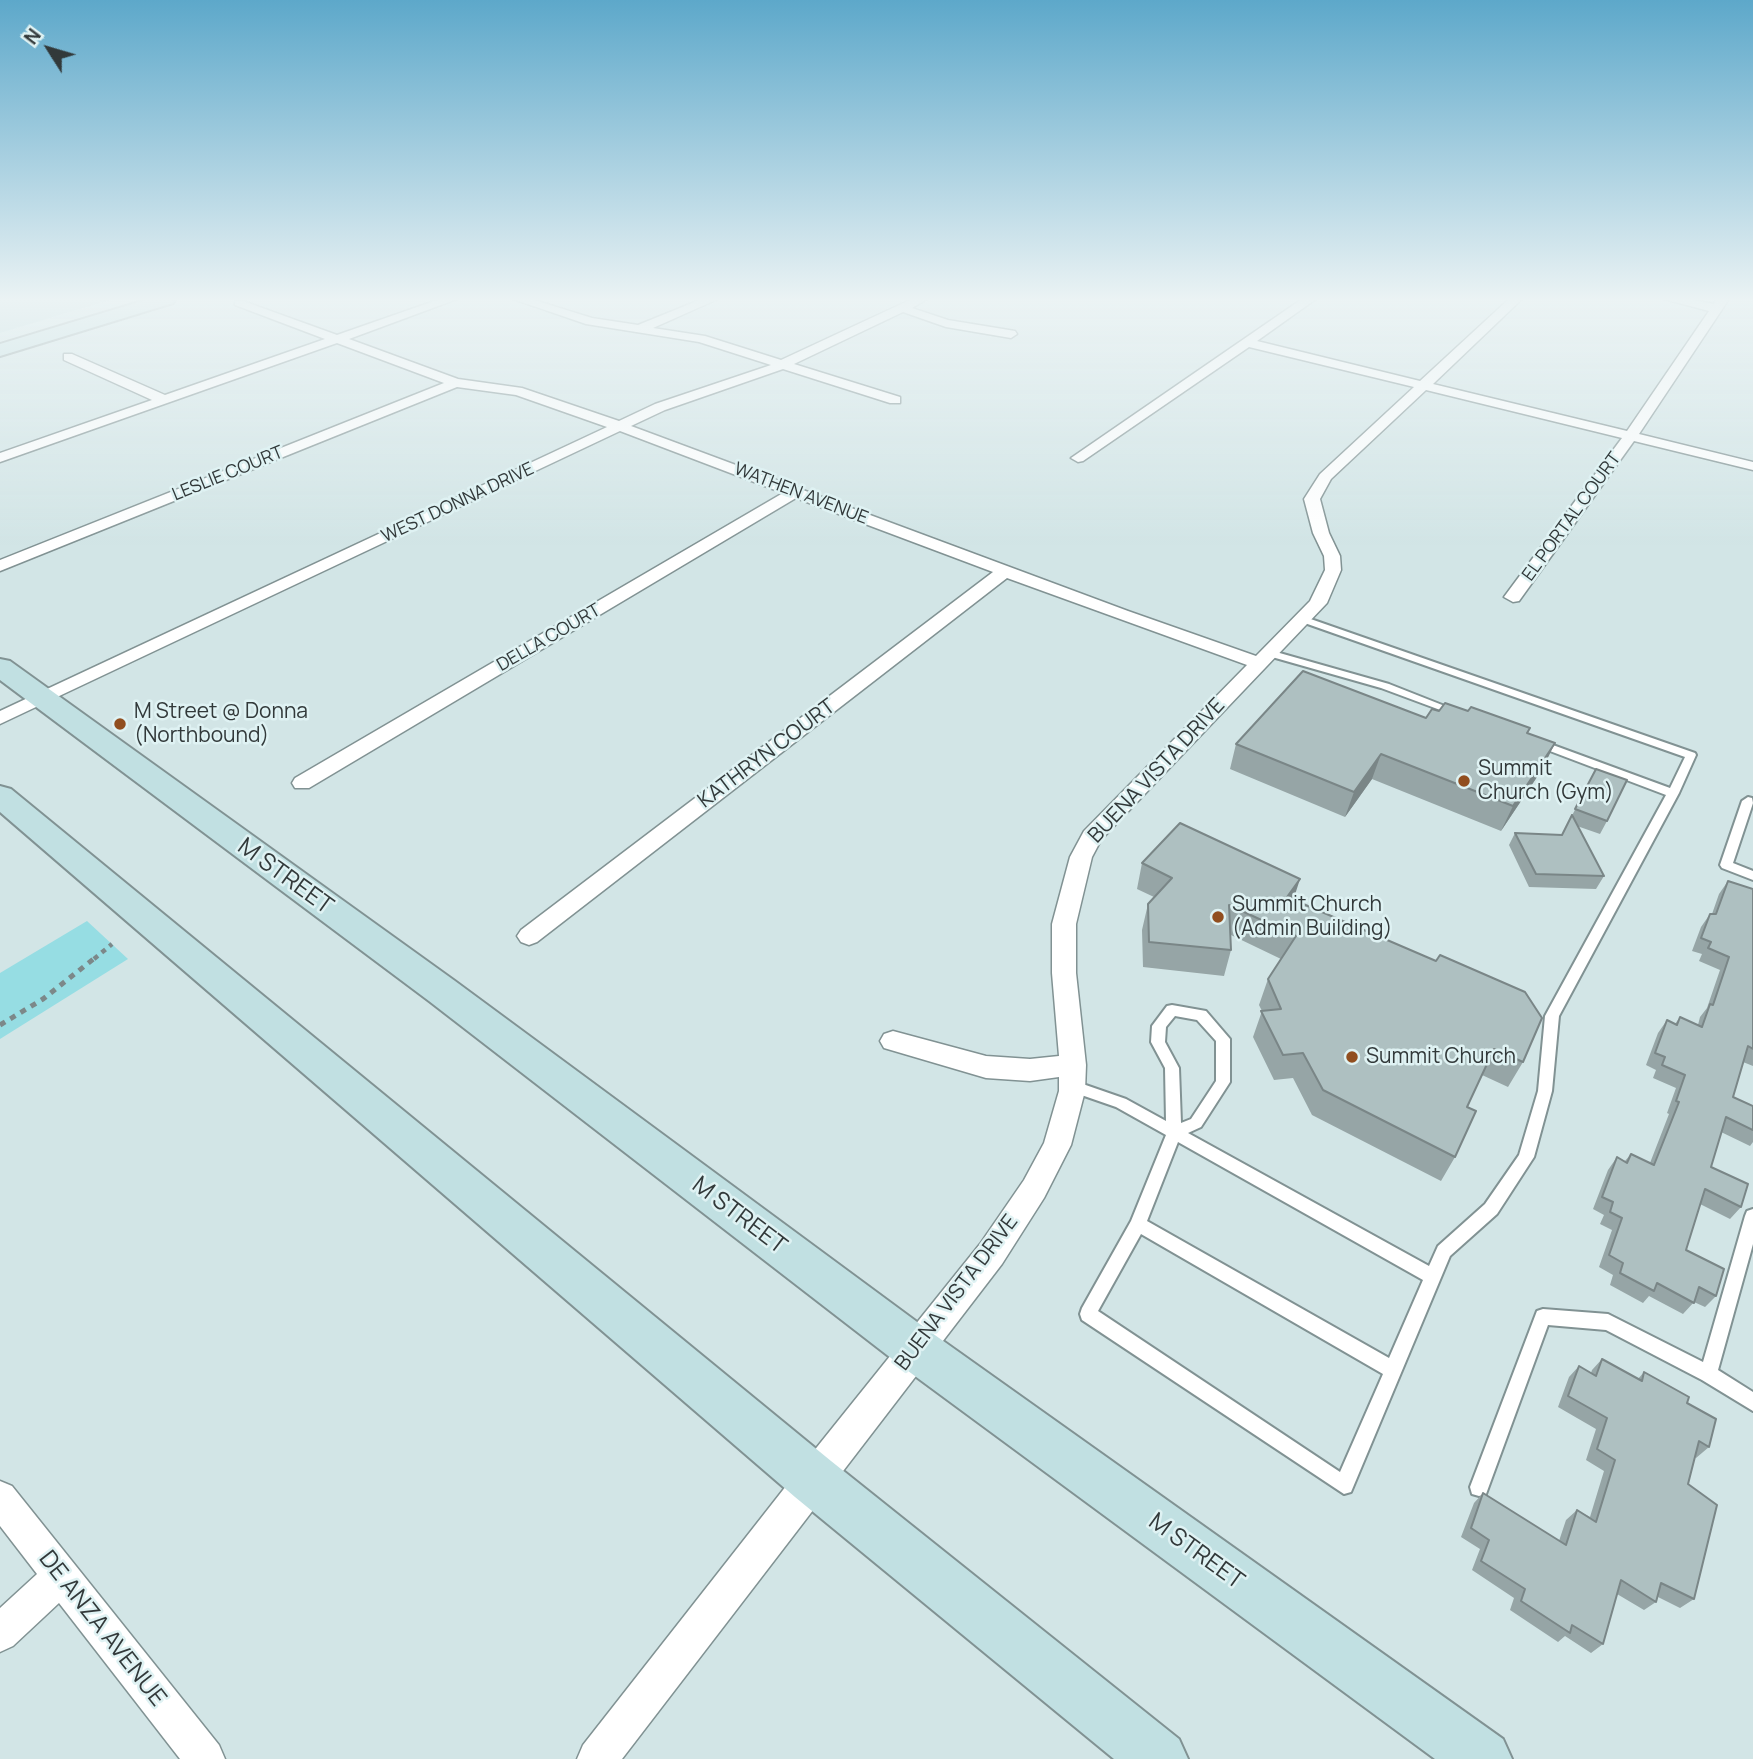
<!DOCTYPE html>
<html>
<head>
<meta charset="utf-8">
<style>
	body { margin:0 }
	#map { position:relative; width:1753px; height:1759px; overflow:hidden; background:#d2e5e6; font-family:Manrope,sans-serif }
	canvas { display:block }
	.north { position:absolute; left:14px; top:14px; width:70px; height:70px; -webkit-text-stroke:5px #dff2f3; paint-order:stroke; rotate:307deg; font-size:19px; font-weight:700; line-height:28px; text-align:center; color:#32393a }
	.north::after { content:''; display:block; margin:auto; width:24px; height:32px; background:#32393a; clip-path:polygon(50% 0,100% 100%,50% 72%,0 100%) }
</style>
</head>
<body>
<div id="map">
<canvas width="1753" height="1759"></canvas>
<div class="north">N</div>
</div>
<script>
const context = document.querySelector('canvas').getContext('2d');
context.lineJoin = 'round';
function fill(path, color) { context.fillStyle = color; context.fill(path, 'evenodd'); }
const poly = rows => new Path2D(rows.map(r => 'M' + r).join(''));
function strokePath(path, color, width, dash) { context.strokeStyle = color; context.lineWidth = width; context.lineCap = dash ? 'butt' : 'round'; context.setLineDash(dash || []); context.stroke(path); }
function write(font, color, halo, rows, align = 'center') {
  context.font = font + ' Manrope,sans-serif'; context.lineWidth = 5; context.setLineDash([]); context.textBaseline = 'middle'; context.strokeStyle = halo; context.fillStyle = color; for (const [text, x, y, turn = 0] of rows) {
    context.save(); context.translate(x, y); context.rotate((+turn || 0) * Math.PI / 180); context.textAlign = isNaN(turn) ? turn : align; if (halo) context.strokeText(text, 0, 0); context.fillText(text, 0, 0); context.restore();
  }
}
fill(poly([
	[0,299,113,299,0,333]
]), '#bdd9db');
fill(poly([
	[87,921,128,959,0,1039,0,973]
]), '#96dde3');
const lane = poly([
	[1302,616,1695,753,1696,755,1679,793,1559,1016,1552,1091,1534,1157,1497,1214,1450,1256,1351,1492,1344,1494,1082,1320,1080,1314,1082,1308,1131,1221,1166,1135,1116,1107,1067,1090,1065,1086,1067,1082,1072,1080,1077,1082,1126,1099,1166,1121,1165,1068,1151,1042,1152,1026,1167,1006,1172,1005,1206,1011,1230,1039,1230,1082,1201,1127,1188,1133,1429,1266,1438,1246,1485,1204,1519,1155,1538,1091,1545,1016,1666,795,1534,745,1533,743,1534,741,1542,741,1670,788,1685,757,1299,621,1297,619,1302,616],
	[1175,1016,1197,1020,1216,1041,1216,1081,1191,1119,1181,1123,1179,1068,1165,1042,1166,1027,1175,1016],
	[1178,1142,1423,1280,1389,1358,1147,1221,1178,1142],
	[1141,1234,1383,1374,1340,1472,1098,1311,1141,1234],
	[1269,650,1389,684,1460,712,1459,714,1451,714,1381,688,1265,655,1264,653,1269,650],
	[1748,797,1752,798,1753,803,1733,863,1753,871,1753,880,1722,868,1720,865,1742,801,1748,797],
	[1753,1209,1753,1244,1718,1370,1753,1392,1753,1411,1702,1380,1606,1330,1548,1325,1486,1494,1479,1496,1472,1494,1470,1487,1537,1311,1543,1309,1608,1314,1703,1362,1745,1216,1747,1211,1753,1209]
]);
const street = poly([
	[440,299,457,299,349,339,458,379,522,388,619,421,655,404,771,365,699,342,586,324,513,299,531,299,592,318,638,325,702,299,718,299,653,328,705,336,781,360,912,299,927,299,912,308,948,320,1015,331,1017,334,1011,338,946,327,903,312,794,364,900,397,900,403,890,403,783,369,665,410,631,426,1128,611,1256,656,1310,601,1325,570,1324,556,1313,533,1304,499,1320,474,1414,387,1249,347,1083,461,1078,462,1071,458,1302,299,1316,299,1257,341,1420,381,1509,299,1522,299,1433,384,1627,431,1709,311,1664,299,1687,299,1714,304,1717,299,1729,299,1639,434,1753,462,1753,470,1634,441,1519,601,1513,602,1504,597,1622,438,1426,390,1331,479,1320,499,1329,533,1340,556,1341,570,1327,603,1101,840,1092,857,1076,924,1076,973,1086,1065,1085,1091,1071,1145,1044,1198,1002,1264,622,1759,577,1759,583,1745,801,1467,980,1244,1024,1180,1044,1143,1059,1091,1059,1077,1030,1081,986,1078,884,1048,880,1041,884,1034,893,1031,986,1056,1030,1059,1059,1056,1052,973,1052,924,1070,857,1084,831,1247,665,1007,578,537,942,529,945,521,942,517,936,521,930,993,572,796,498,309,788,295,788,292,783,295,778,783,493,620,431,0,724,0,711,607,427,516,395,457,387,0,571,0,560,444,383,337,343,0,462,0,453,152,400,64,360,64,354,72,354,165,395,325,339,235,305,235,301,243,301,337,335,440,299],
	[0,1481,12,1486,219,1745,225,1759,180,1759,59,1603,13,1646,0,1652,0,1608,37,1574,0,1526,0,1481]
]);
const secondary = poly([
	[149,299,175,299,173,303,0,356,0,344,149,299],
	[0,659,10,661,455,981,932,1333,1503,1739,1512,1759,1435,1759,900,1365,429,1001,0,680,0,659],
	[0,786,11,789,831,1461,1179,1739,1188,1759,1114,1759,795,1497,0,812,0,786]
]);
strokePath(lane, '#819293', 4);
strokePath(street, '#819293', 3);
strokePath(secondary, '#819293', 4);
strokePath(poly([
	[94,959,112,944]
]), '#7c8889', 4.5, [5, 5]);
strokePath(poly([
	[0,1025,43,999,96,957]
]), '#7c8889', 5, [6, 6]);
fill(lane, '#fff');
fill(street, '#fff');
fill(secondary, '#c1e0e2');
fill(poly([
	[1439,711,1468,711,1530,728,1527,733,1543,768,1501,831,1372,779,1345,817,1230,769,1236,744,1426,718],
	[1596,769,1607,821,1600,834,1577,826,1604,876,1596,889,1529,887,1509,845,1515,833,1562,835],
	[1142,863,1293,899,1523,1062,1508,1087,1482,1075,1467,1107,1455,1157,1441,1181,1312,1115,1293,1078,1274,1080,1253,1037,1262,1011,1259,1005,1268,979,1281,959,1231,935,1231,950,1224,976,1143,967,1142,930,1148,904,1154,897,1137,889],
	[1728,881,1753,889,1753,1066,1743,1062,1733,1097,1753,1106,1753,1142,1750,1146,1721,1132,1711,1167,1741,1207,1730,1219,1700,1204,1686,1250,1716,1296,1705,1307,1694,1302,1683,1314,1649,1296,1643,1303,1610,1285,1613,1275,1599,1267,1612,1230,1600,1224,1604,1215,1593,1209,1608,1170,1617,1157,1625,1161,1631,1154,1650,1163,1669,1114,1667,1113,1676,1088,1653,1078,1656,1070,1646,1065,1658,1033,1667,1020,1675,1024,1680,1017,1698,1025,1700,1017,1707,1008,1720,970,1699,961,1702,954,1692,951,1701,927,1710,914,1712,914,1719,894],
	[1602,1359,1638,1379,1644,1372,1687,1403,1709,1447,1696,1458,1695,1457,1688,1484,1694,1599,1680,1608,1658,1597,1656,1602,1644,1610,1617,1594,1603,1644,1591,1653,1565,1636,1558,1642,1510,1610,1514,1598,1472,1570,1480,1549,1461,1537,1474,1503,1483,1493,1559,1541,1566,1520,1577,1510,1590,1517,1604,1471,1586,1460,1596,1429,1558,1407,1569,1377,1579,1366,1591,1373,1592,1370]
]), '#96a5a6');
fill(poly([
	[1555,743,1543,768,1501,831,1513,806],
	[1381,754,1372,779,1345,817,1354,792],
	[1300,879,1292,904,1287,897]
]), '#7a8687');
const building = poly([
	[1303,671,1426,718,1432,709,1439,711,1445,703,1468,711,1471,707,1530,728,1527,733,1555,743,1513,806,1381,754,1354,792,1236,744,1303,671],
	[1596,769,1627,780,1607,821,1575,809,1596,769],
	[1572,815,1604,876,1536,874,1515,833,1562,835,1572,815],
	[1180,823,1300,879,1287,897,1436,961,1440,955,1525,992,1542,1018,1523,1062,1494,1049,1467,1107,1476,1111,1455,1157,1323,1090,1303,1053,1283,1055,1261,1011,1281,1009,1268,979,1296,936,1229,905,1231,950,1149,942,1148,904,1172,878,1142,863,1180,823],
	[1728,881,1753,889,1753,1049,1748,1046,1733,1097,1753,1106,1753,1130,1726,1117,1711,1167,1748,1184,1741,1207,1705,1189,1686,1250,1724,1269,1716,1296,1699,1287,1694,1303,1657,1283,1654,1291,1620,1273,1623,1263,1609,1255,1622,1218,1610,1212,1613,1202,1602,1197,1617,1157,1627,1163,1631,1154,1654,1165,1679,1102,1676,1101,1685,1075,1662,1065,1665,1057,1655,1053,1667,1020,1677,1025,1680,1017,1702,1027,1710,1004,1713,1005,1729,957,1708,948,1711,942,1701,938,1710,914,1716,914,1728,881],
	[1602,1359,1642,1381,1644,1372,1689,1397,1687,1403,1716,1419,1709,1447,1699,1441,1688,1484,1717,1505,1694,1599,1661,1583,1656,1602,1621,1580,1603,1644,1572,1625,1570,1633,1521,1601,1525,1589,1481,1561,1489,1540,1471,1528,1483,1493,1566,1545,1577,1510,1596,1522,1615,1460,1597,1449,1607,1418,1568,1396,1579,1366,1596,1376,1602,1359]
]);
fill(building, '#aec0c1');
strokePath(building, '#7a8687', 2);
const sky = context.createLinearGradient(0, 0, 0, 545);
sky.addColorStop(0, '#5da8ca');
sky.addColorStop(0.55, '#ebf3f4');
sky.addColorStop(1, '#ebf3f400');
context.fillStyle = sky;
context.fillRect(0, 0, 1753, 545);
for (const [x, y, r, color] of [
	[120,724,7,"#914e1f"],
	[1464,781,7,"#914e1f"],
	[1218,917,7,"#914e1f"],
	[1352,1057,7,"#914e1f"]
]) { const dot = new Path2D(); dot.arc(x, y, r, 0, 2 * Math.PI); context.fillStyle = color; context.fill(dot); strokePath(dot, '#dff2f3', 2.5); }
write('18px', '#32393a', '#dff2f3', [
	["LESLIE COURT",228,474,-22],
	["WATHEN AVENUE",801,494,21],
	["WEST DONNA DRIVE",458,503,-25],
	["EL PORTAL COURT",1572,517,-54],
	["DELLA COURT",549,638,-30]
]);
write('21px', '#32393a', '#dff2f3', [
	["M Street @ Donna",134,712],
	["(Northbound)",134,736],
	["Summit",1478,769],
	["Church (Gym)",1478,793],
	["Summit Church",1232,905],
	["(Admin Building)",1232,929],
	["Summit Church",1366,1057]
], 'left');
write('21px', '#32393a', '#dff2f3', [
	["KATHRYN COURT",767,754,-37],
	["BUENA VISTA DRIVE",1157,771,-47],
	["BUENA VISTA DRIVE",957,1293,-53]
]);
write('24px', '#32393a', '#dff2f3', [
	["M STREET",285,877,36],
	["M STREET",739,1216,37],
	["M STREET",1196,1552,36],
	["DE ANZA AVENUE",102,1629,52]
]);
</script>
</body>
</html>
